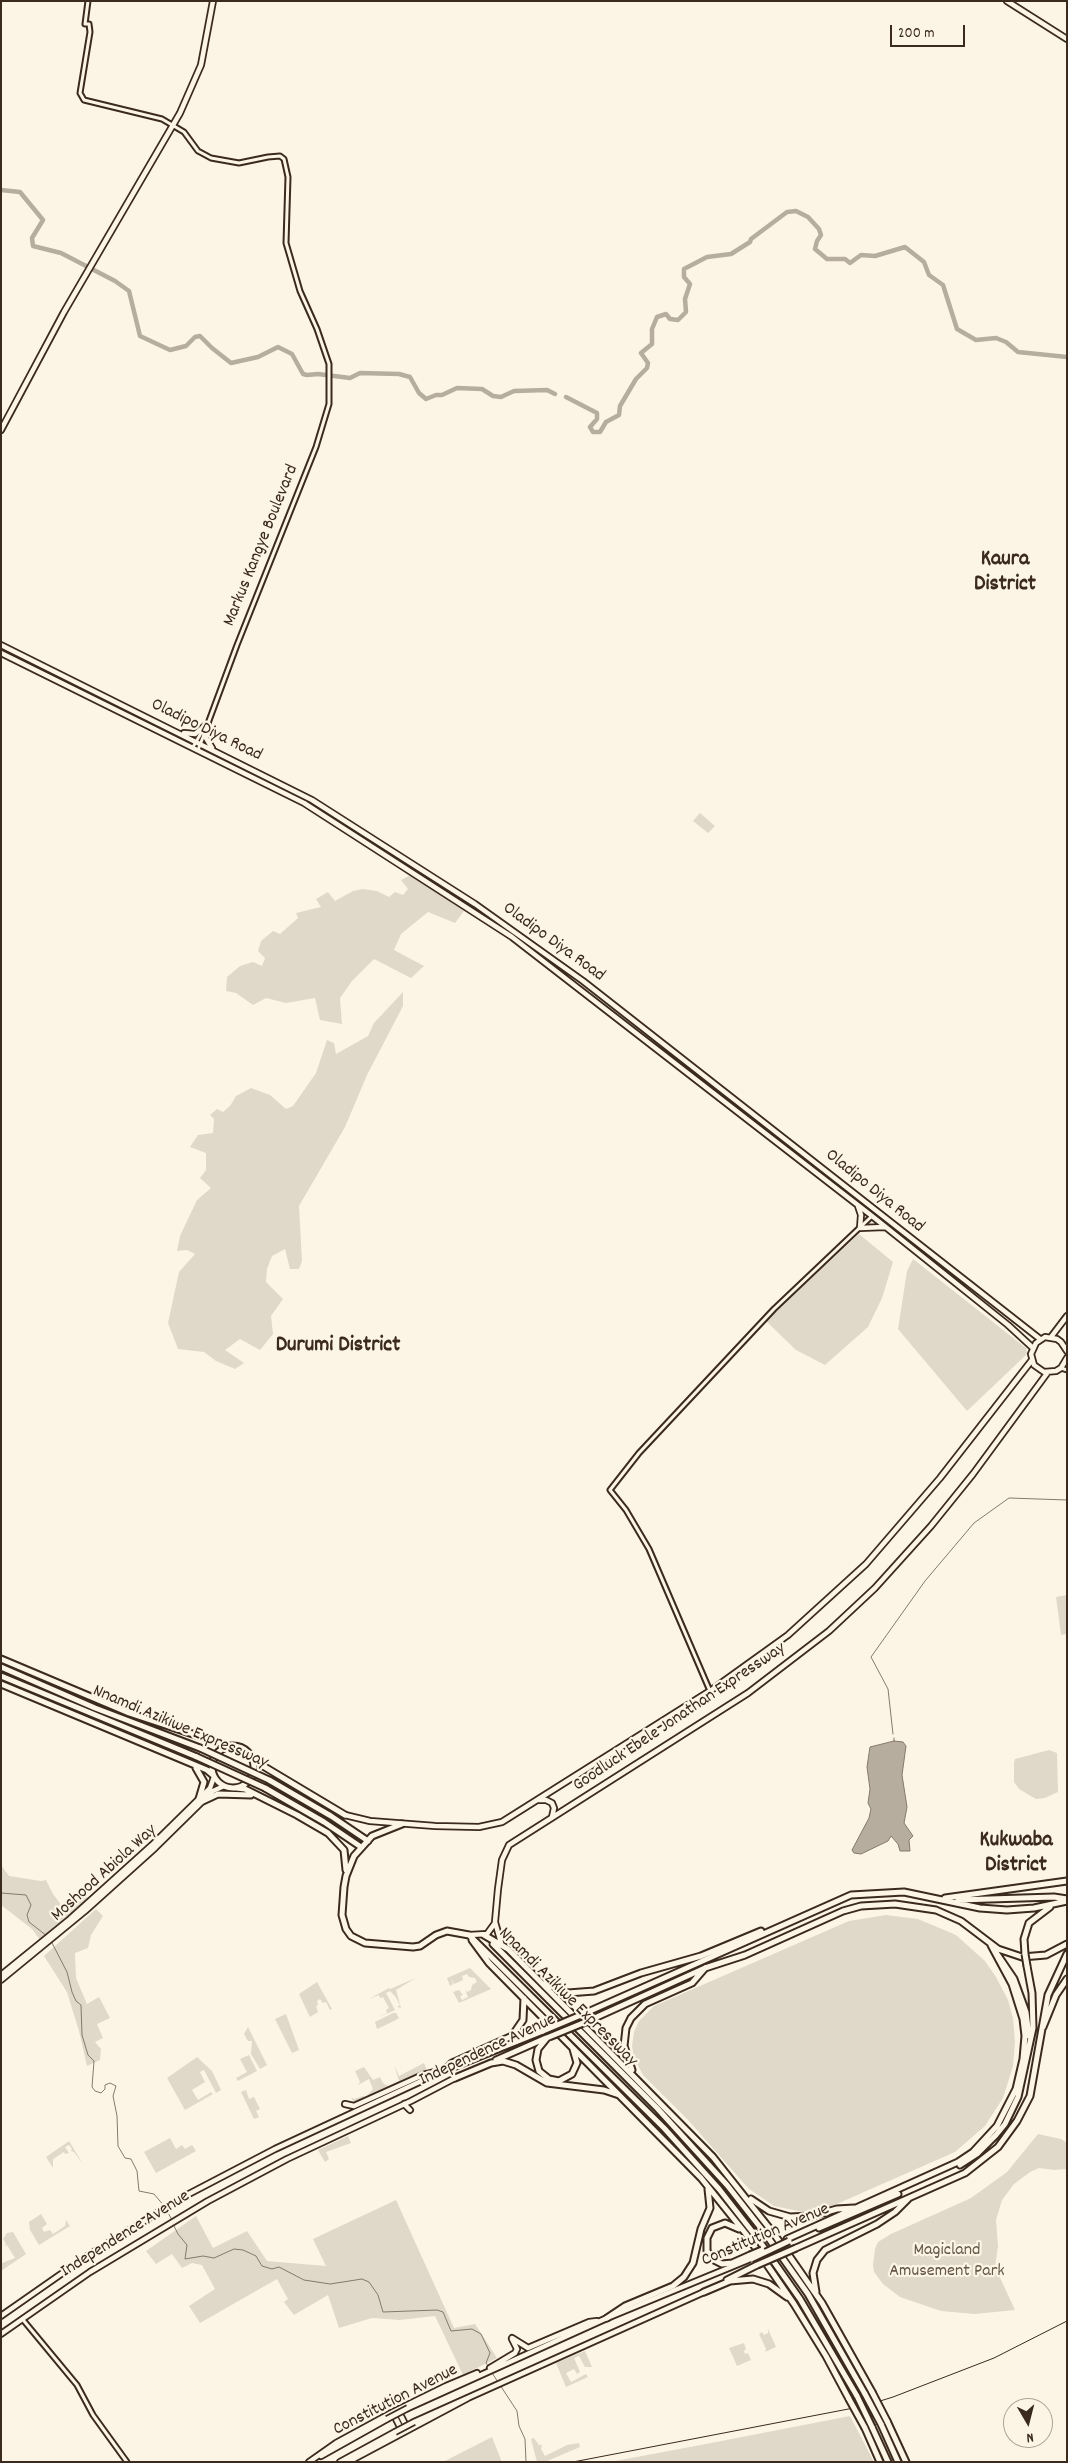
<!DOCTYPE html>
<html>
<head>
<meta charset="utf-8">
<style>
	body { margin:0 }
	#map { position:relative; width:1068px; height:2463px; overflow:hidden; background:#fcf5e5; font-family:Dekko,sans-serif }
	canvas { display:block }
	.frame { position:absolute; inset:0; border:2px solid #3b2a1e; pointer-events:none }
	.north { position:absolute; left:1003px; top:2398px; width:50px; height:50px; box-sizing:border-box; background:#fcf5e5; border:1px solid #afa495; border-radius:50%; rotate:172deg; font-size:14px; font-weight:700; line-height:20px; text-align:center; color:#3b2a1e }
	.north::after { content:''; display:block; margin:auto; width:18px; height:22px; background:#3b2a1e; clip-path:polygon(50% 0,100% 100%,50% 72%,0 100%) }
	.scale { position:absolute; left:890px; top:25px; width:75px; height:22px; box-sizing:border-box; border:2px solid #3b2a1e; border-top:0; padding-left:6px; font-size:15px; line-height:18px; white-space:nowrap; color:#3b2a1e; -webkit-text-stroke:4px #fcf5e5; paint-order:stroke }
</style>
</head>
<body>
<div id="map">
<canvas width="1068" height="2463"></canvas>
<div class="frame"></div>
<div class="north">N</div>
<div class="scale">200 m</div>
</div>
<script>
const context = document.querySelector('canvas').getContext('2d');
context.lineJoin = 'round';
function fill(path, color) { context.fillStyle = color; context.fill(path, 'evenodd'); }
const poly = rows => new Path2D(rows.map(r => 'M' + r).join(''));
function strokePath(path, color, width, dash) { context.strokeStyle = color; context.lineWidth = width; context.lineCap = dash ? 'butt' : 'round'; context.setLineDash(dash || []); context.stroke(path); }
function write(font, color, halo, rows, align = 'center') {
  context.font = font + ' Dekko,sans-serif'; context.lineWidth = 4.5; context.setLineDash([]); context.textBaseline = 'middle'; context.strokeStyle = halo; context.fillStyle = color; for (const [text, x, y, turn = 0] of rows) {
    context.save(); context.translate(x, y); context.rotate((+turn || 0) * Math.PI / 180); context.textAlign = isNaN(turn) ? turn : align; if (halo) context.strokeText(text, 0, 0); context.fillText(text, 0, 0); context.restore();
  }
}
fill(poly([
	[700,813,715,826,708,833,693,821],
	[411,875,464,911,455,923,428,912,401,934,394,950,424,966,411,978,374,959,352,981,340,998,342,1024,320,1020,315,998,286,1003,266,998,253,1005,236,993,226,991,227,977,240,966,253,962,262,966,265,958,258,951,261,941,273,931,280,934,298,918,296,913,321,907,316,899,328,892,335,901,353,891,363,889,377,891,389,897,395,892,403,895,408,889,401,880],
	[403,992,403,1006,367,1075,345,1127,299,1206,302,1261,299,1269,290,1269,285,1249,272,1256,267,1269,266,1282,283,1299,271,1316,273,1334,260,1350,240,1339,225,1350,244,1363,235,1369,216,1361,204,1352,178,1349,168,1323,179,1272,195,1254,187,1250,177,1251,180,1236,197,1200,211,1188,200,1178,206,1170,206,1153,190,1147,198,1135,213,1133,214,1119,210,1115,217,1109,223,1112,230,1106,236,1096,251,1088,270,1095,286,1109,293,1106,316,1073,327,1040,334,1043,336,1054,368,1036,374,1023],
	[859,1234,893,1262,882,1298,868,1327,825,1365,796,1350,766,1321],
	[913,1259,1026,1348,1027,1354,967,1411,898,1329,907,1271],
	[1067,1595,1067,1634,1061,1635,1056,1597],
	[1049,1750,1057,1753,1058,1792,1045,1798,1036,1799,1019,1789,1014,1782,1014,1763,1015,1759],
	[1,1865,9,1876,41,1881,46,1880,53,1894,66,1911,86,1896,89,1899,40,1940,32,1929,1,1905],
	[96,1909,103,1916,91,1935,88,1948,75,1953,76,1978,87,2004,99,1997,110,2018,97,2024,103,2038,95,2042,101,2049,100,2060,87,2066,79,2031,67,1992,44,1956],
	[886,1915,918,1919,956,1935,985,1961,996,1977,1008,2000,1013,2018,1015,2042,1013,2066,1003,2098,985,2126,955,2152,830,2207,803,2212,774,2206,749,2189,688,2120,643,2075,634,2058,632,2046,634,2032,639,2021,654,2006,849,1921],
	[470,1968,491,1989,459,2003,453,1992,459,1990,463,1995,460,1996,462,2000,468,1997,465,1990,467,1992,471,1990,472,1985,477,1982,475,1978,469,1977,467,1974,462,1976,463,1980,454,1984,451,1978,453,1984,450,1986,447,1978],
	[416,1978,396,1990,401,2008,397,2007,400,2005,395,1996,390,1991,386,1993,395,2010,377,2018,387,2013,386,2010,389,2008,383,1997,380,1998,379,1995,369,1999,389,1988,390,1989],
	[317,1982,332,2009,330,2010,326,2002,323,2003,320,1999,317,2001,318,2005,316,2006,318,2012,310,2017,299,1994],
	[393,2013,396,2013,399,2018,396,2020,377,2029,375,2022],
	[286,2014,299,2050,292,2053,275,2019],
	[248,2027,267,2065,260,2069,251,2054,252,2041,248,2041,244,2034],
	[249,2055,257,2071,238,2081,236,2078,247,2072,240,2059],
	[197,2057,212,2071,221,2090,216,2093,204,2070,200,2072,205,2082,192,2090,198,2100,211,2092,213,2094,185,2110,167,2078],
	[424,2063,427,2070,354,2103,351,2097,354,2099,363,2096,366,2097,373,2089,369,2079,358,2085,360,2082,355,2071,364,2067,373,2080,380,2077,383,2083,388,2086,399,2081,394,2065,399,2076],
	[246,2090,249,2099,254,2097,260,2109,256,2111,259,2117,254,2119,241,2092],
	[1038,2134,1061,2139,1067,2143,1067,2169,1054,2170,1039,2168,1030,2172,1014,2184,1002,2200,996,2220,998,2246,995,2267,1015,2310,975,2314,941,2311,900,2297,883,2284,874,2272,873,2265,875,2249,878,2242,891,2234,971,2198,1007,2172],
	[348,2136,351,2143,326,2152,329,2159,325,2162,318,2150],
	[170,2138,176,2149,182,2145,185,2149,192,2145,196,2151,156,2173,144,2152],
	[69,2141,83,2164,74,2152,71,2151,72,2149,69,2145,65,2147,69,2153,65,2154,64,2152,53,2159,53,2168,46,2157],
	[396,2200,454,2328,475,2324,497,2358,463,2375,435,2316,400,2320,372,2318,339,2328,328,2295,294,2315,284,2302,288,2299,277,2279,200,2323,189,2306,215,2289,202,2265,192,2263,182,2268,172,2254,156,2264,146,2251,196,2216,213,2248,247,2231,267,2261,326,2266,313,2239],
	[41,2214,47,2224,42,2228,44,2232,50,2230,53,2234,65,2226,66,2220,70,2226,39,2245,30,2230,29,2222],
	[13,2232,26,2254,1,2271,2,2263,15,2258,7,2245,4,2246,6,2244,3,2239,7,2233],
	[768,2329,776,2347,765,2352,766,2349,759,2334,762,2332,764,2335,768,2333],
	[744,2343,746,2349,744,2351,745,2354,748,2353,751,2360,737,2366,729,2348],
	[585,2351,592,2367,585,2367,579,2356,574,2358,580,2372,577,2374,574,2369,566,2373,571,2382,586,2374,588,2377,566,2387,556,2363],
	[850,2416,874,2462,610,2462,711,2443],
	[492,2437,502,2462,443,2462],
	[534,2438,539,2445,542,2445,541,2449,545,2456,567,2445,579,2443,580,2447,545,2462,537,2462,531,2439]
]), '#e0d8c8');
const water = poly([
	[894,1741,903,1742,906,1746,902,1775,907,1807,904,1823,913,1836,909,1840,910,1851,900,1851,898,1844,891,1836,888,1841,861,1854,854,1853,852,1850,869,1818,871,1809,868,1803,870,1789,867,1767,870,1747,894,1741]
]);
fill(water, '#b7ad9e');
strokePath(water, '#85796b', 1);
strokePath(poly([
	[893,1734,888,1689,871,1657,925,1581,974,1523,1009,1498,1067,1500],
	[894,1738,894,1741],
	[1,1893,26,1895,31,1905,27,1915,29,1922,47,1936],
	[51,1941,67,1972,72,1992,76,2001,81,2005,82,2035,88,2055,94,2061,92,2087,95,2091,101,2093,105,2089,105,2085,110,2083,116,2086,113,2096,117,2116,118,2146,125,2158,131,2159,137,2171,139,2191,154,2194,165,2207],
	[167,2211,172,2220],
	[173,2224,178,2234,187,2245,185,2259,203,2256,214,2258,234,2249,243,2250,256,2256,262,2266,272,2269,279,2267,304,2280,330,2284,362,2279,369,2282,378,2295,383,2312,437,2310,443,2312,451,2331,472,2329,481,2334,490,2353,486,2363,489,2367],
	[492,2373,498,2382],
	[500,2385,517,2411,519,2426,525,2439,526,2462]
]), '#85796b', 1);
strokePath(poly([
	[1,190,20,192,43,220,32,238,33,246,61,253,115,281,129,291,140,336,170,350,186,346,195,337,200,336,212,348,231,363,258,357,278,347,292,354,303,374,307,375,318,374,350,378,360,373,399,374,410,377,419,393,426,399,436,395,442,395,457,388,482,389,493,396,501,397,514,391,547,390,555,394],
	[566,397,597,413,597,419,590,427,593,432,600,432,606,422,619,415,620,406,636,379,647,368,648,363,641,353,652,344,652,329,657,317,666,314,670,319,678,320,686,312,685,299,690,284,684,277,684,269,707,257,731,254,750,242,751,239,787,212,796,211,808,217,819,229,821,235,817,241,815,249,827,259,845,259,850,263,861,255,875,256,905,247,924,262,929,275,943,285,957,329,976,340,996,338,1006,342,1018,352,1067,357]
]), '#b7ad9e', 4.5);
const minor = poly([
	[88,1,85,24,89,24,90,32,80,93,84,100,162,119,184,132,198,151,211,158,239,163,268,157,280,156,284,159,288,177,286,243,300,291,317,329,329,364,329,404,316,447,237,645,207,726],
	[193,747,204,728],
	[198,750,205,732],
	[1061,1368,1067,1370],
	[710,1691,649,1549,626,1510,610,1490,639,1453,774,1309,872,1216],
	[24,2321,77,2385,93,2415,127,2462]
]);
const major = poly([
	[1007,1,1067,39],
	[1,430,64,312,180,113,201,65,213,1],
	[1,645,312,800,475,904,583,981,1040,1339],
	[1,653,304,803,512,937,872,1216,1008,1325,1033,1348],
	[208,725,206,738,212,748],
	[184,733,195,734,206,725],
	[858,1206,861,1215,860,1228,885,1227],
	[1051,1337,1067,1316],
	[1067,1351,1061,1342,1057,1339,1045,1337,1036,1343,1031,1354,1034,1365,1044,1372,1056,1371,1061,1368,1067,1358],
	[538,1800,546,1800,552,1803,554,1808,552,1817],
	[345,1815,370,1821,435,1826,479,1827,502,1822,710,1691,788,1635,866,1564,940,1478,1032,1360],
	[469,1935,487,1934,495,1923],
	[501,1943,495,1922,498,1889,502,1860,509,1845,748,1693,829,1631,875,1588,931,1526,973,1474,1048,1372],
	[1,1975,70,1919,152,1845,210,1788,214,1777],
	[1,1980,85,1911,155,1848,213,1791,224,1786],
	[345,2104,354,2106,423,2075,435,2072],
	[404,2104,410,2110],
	[1,2316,84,2258,185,2196,275,2149,445,2070],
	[1,2334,90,2272,208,2201,287,2159,411,2101,455,2078],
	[512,2338,528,2348,589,2322,597,2321],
	[490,2368,515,2353,517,2349,512,2339],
	[408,2408,607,2318,748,2260],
	[398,2410,407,2428],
	[393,2413,402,2431],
	[414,2422,704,2292],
	[321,2456,387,2419],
	[309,2462,336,2443,393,2412,446,2386,477,2373],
	[340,2462,395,2432],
	[348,2462,468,2398]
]);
const highway = poly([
	[1,1659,129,1713,229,1746],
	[1,1667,95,1708,200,1748],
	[1,1676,197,1757],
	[1,1684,207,1770,213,1775],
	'212 1767a21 21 0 1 1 42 0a21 21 0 1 1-42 0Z',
	[253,1760,345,1815],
	[196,1768,204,1782,199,1799],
	[269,1780,331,1816,368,1841],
	[236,1788,245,1789,297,1815,328,1833,344,1850,346,1870],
	[265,1788,324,1822,361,1847],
	[203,1801,218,1794,251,1795],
	[402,1824,372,1836,354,1856,346,1876,344,1887,342,1915,346,1929,351,1936,365,1943,413,1947,420,1946,436,1935,447,1931,469,1935,664,2128,719,2189,758,2239,800,2299,857,2396],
	[945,1898,1067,1881],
	[958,1900,1054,1897,1067,1899],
	[484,1935,508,1949,713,2157,774,2234,822,2303,872,2392],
	[472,1940,489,1963,701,2178,746,2234,794,2304,826,2356,849,2399],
	[493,1944,657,2108,727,2185,767,2236,808,2294,865,2394],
	[993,1948,1014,1979,1026,2012,1029,2036],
	[1025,1954,1024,1939,1029,1923,1050,1907],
	[545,1984,568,1993,594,1991,641,1973,701,1956,761,1931],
	[581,2015,851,1895,904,1892,980,1908,1007,1910,1034,1908,1067,1901],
	[588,2021,705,1968,745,1955,843,1911,861,1906,895,1904,936,1910,961,1921,998,1949,1022,1957,1046,1955,1067,1944],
	[1043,2027,1056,1995,1067,1979],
	[547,2038,538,2049,536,2060,539,2071,549,2079,559,2081,572,2074,577,2063,573,2049],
	[496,2060,546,2038],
	[453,2067,543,2031],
	[445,2070,452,2063,512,2036,523,2020,524,1998],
	[632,2070,624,2046,626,2028,631,2018,645,2004,692,1983,705,1968],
	[455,2078,491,2063,503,2061,516,2065,547,2083,604,2090,619,2095],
	[960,2165,977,2154,996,2135,1005,2124,1018,2097,1033,2028,1032,1993,1027,1966],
	[751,2199,769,2211,790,2217,812,2216,837,2209,854,2208],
	[819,2228,898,2194],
	[739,2229,725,2223,712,2228,707,2238,707,2251,714,2260,722,2264,732,2263,750,2255],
	[787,2239,958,2162,973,2152,997,2126,1016,2089,1023,2059,1025,2036,1023,2019,1012,1984,991,1945],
	[796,2248,965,2173,998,2147,1017,2121,1030,2096,1048,1995,1067,1954],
	[727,2280,757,2265],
	[704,2292,730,2281,753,2279,769,2284,787,2297],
	[816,2292,813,2273,817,2260,825,2250,877,2224,895,2212,908,2199],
	[607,2318,625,2306,673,2286,684,2277,693,2263,701,2229,710,2208,708,2189],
	[887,2421,906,2462],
	[881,2424,898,2462],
	[872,2427,888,2462],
	[865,2428,880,2462]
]);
strokePath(minor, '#3b2a1e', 7);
strokePath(major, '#3b2a1e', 8);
strokePath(highway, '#3b2a1e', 9);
strokePath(minor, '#fcf5e5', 3);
strokePath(major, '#fcf5e5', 4.5);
strokePath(highway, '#fcf5e5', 5);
strokePath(poly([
	[573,2462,864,2406,893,2397,994,2358,1067,2321]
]), '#3b2a1e', 1);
const majorBridge = poly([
	[387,2419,408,2408],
	[395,2432,414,2422]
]);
const highwayBridge = poly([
	[200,1748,269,1780],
	[197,1757,265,1788],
	[1025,1954,1027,1966],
	[543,2031,581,2015],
	[549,2037,588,2021],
	[750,2255,762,2250],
	[751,2259,789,2241],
	[757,2265,796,2248],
	[872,2392,887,2421],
	[865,2394,881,2424],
	[857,2396,872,2427],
	[849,2399,865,2428]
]);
strokePath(majorBridge, '#3b2a1e', 8, []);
strokePath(highwayBridge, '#3b2a1e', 9, []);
strokePath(majorBridge, '#fcf5e5', 4.5);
strokePath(highwayBridge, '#fcf5e5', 5);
write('18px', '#3b2a1e', '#fcf5e5', [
	["Markus Kangye Boulevard",262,546,-68],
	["Oladipo Diya Road",206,731,26],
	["Oladipo Diya Road",553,943,36],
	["Oladipo Diya Road",874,1192,39],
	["Goodluck Ebele Jonathan Expressway",680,1718,-34],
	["Nnamdi Azikiwe Expressway",180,1728,23],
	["Moshood Abiola Way",105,1874,-42],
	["Nnamdi Azikiwe Expressway",567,1998,45],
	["Independence Avenue",488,2051,-25],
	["Independence Avenue",126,2235,-32],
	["Constitution Avenue",766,2236,-23],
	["Constitution Avenue",396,2401,-27]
]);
write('18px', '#645648', '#fcf5e5', [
	["Magicland",947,2252],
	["Amusement Park",947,2273]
]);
write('bold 22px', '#3b2a1e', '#fcf5e5', [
	["Kaura",1005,561],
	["District",1005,586],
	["Durumi District",338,1347],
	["Kukwaba",1016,1842],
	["District",1016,1867]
]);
</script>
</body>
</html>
